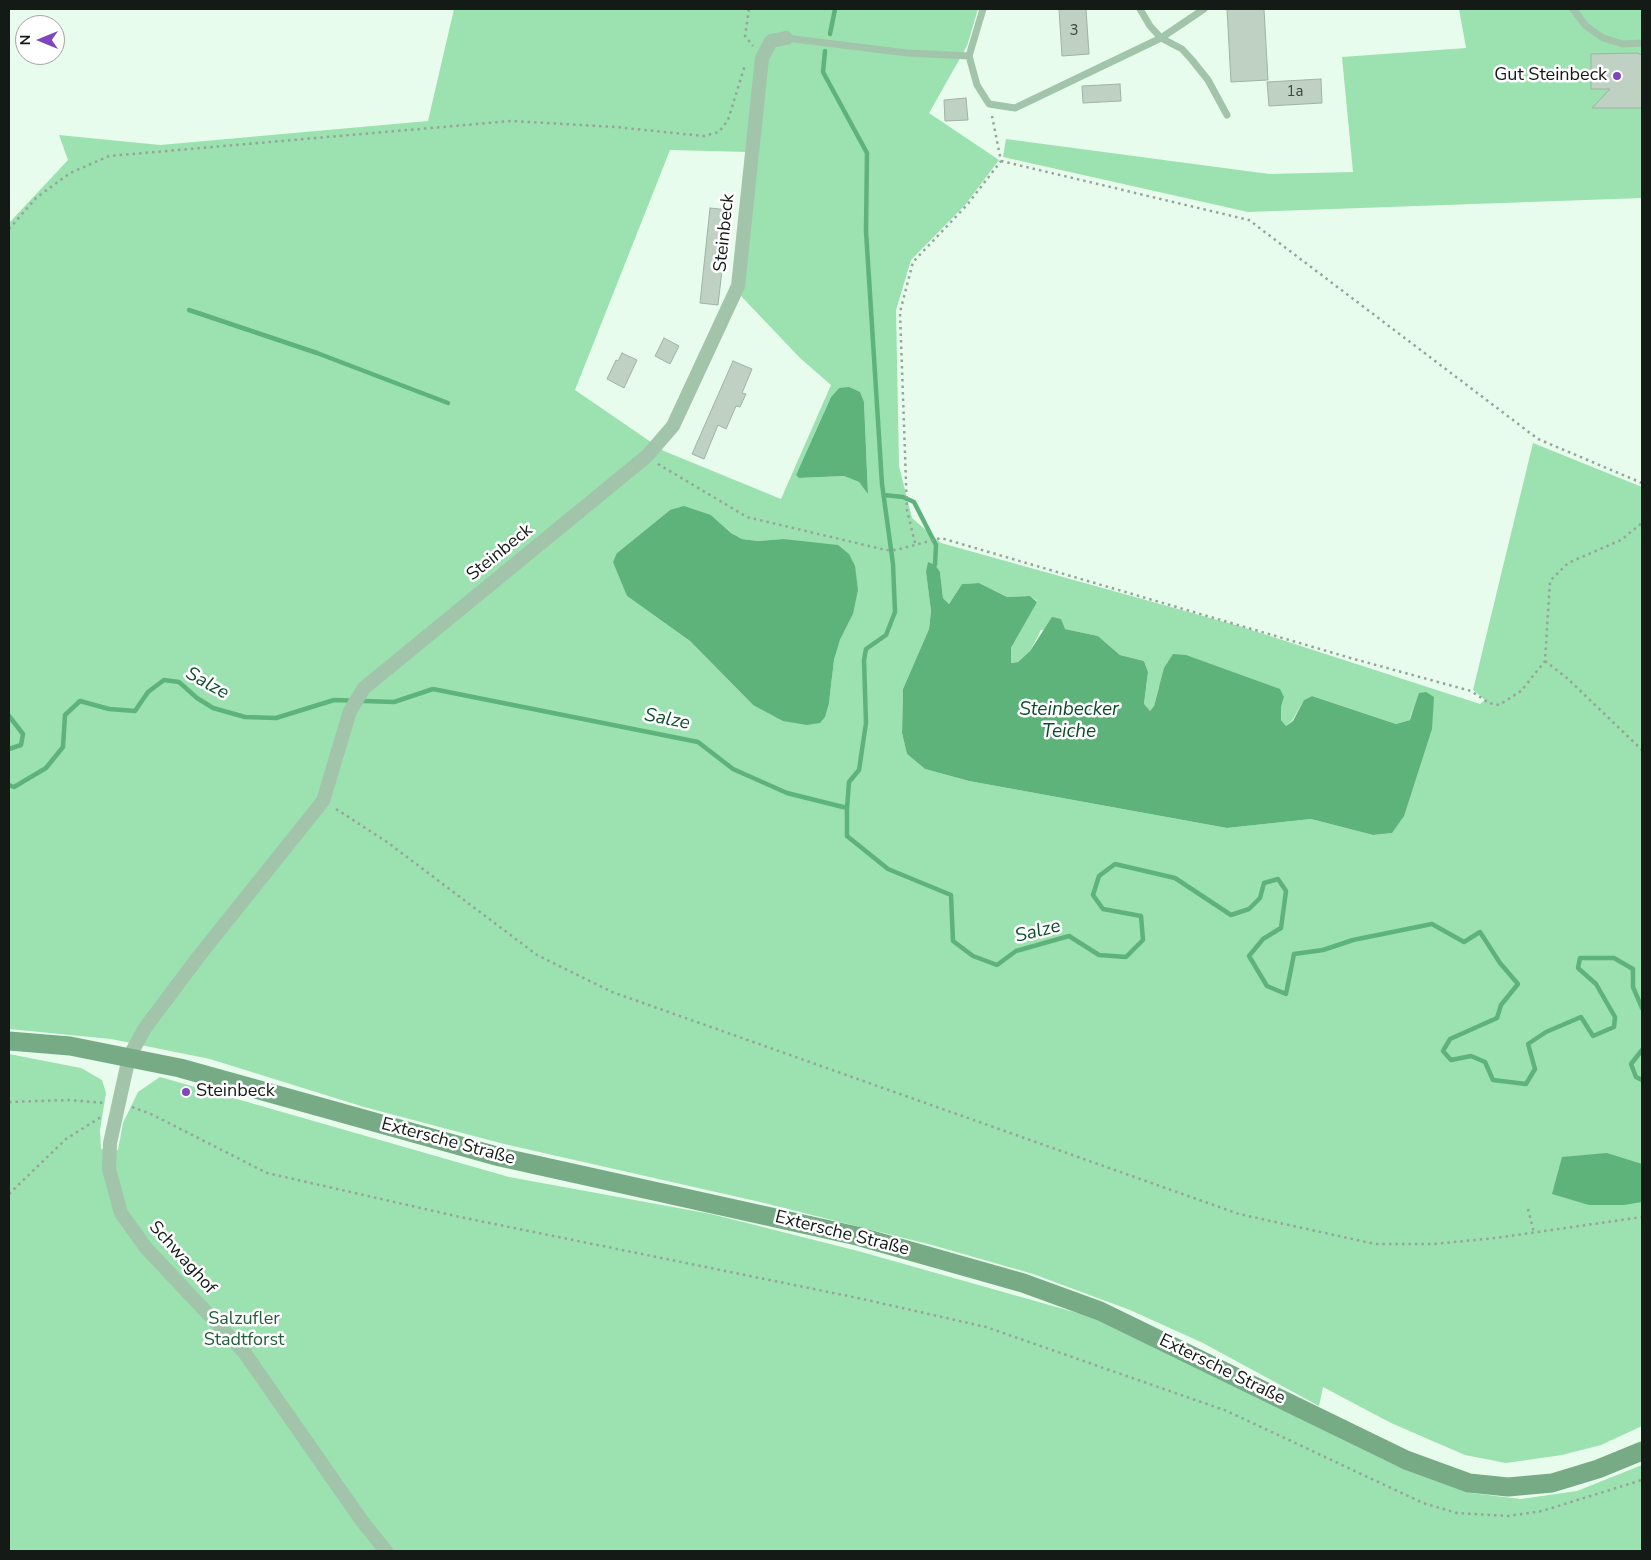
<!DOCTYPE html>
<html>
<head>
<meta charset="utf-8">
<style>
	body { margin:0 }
	#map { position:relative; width:1651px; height:1560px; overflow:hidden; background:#e8fced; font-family:"Nunito Sans",sans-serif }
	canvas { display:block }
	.frame { position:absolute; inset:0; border:10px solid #141b16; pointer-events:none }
	.north { position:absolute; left:15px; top:15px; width:50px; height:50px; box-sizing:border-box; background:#fff; border:1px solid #a1a4a2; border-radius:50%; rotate:270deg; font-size:14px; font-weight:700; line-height:20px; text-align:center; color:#141b16 }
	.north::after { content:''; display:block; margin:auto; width:18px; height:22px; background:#8046bc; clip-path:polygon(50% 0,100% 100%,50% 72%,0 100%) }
</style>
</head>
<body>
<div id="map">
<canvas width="1651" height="1560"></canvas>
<div class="frame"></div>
<div class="north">N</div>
</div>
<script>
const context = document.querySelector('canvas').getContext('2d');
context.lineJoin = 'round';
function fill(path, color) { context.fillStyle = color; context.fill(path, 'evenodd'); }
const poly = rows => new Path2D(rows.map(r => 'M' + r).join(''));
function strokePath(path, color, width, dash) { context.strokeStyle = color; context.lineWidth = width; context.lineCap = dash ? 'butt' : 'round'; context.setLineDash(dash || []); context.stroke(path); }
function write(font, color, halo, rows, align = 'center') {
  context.font = font + ' "Nunito Sans",sans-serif'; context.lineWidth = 5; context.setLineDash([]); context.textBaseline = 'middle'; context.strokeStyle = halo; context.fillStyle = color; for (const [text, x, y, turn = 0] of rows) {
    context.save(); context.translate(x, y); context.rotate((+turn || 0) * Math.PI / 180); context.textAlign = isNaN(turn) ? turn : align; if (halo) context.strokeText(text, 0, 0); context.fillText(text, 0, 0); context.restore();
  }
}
fill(poly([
	[454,9,978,9,967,46,929,113,999,160,965,205,911,260,896,310,899,466,912,518,941,543,1239,626,1480,704,1485,700,1473,690,1533,443,1642,487,1642,1426,1601,1445,1562,1455,1506,1463,1465,1455,1391,1423,1323,1387,1319,1406,1203,1343,1130,1310,1033,1274,932,1245,760,1202,504,1144,364,1107,210,1059,111,1039,9,1029,9,223,68,160,59,135,160,145,428,121],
	[670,150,748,152,741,296,800,358,831,385,781,499,664,451,575,390],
	[839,388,864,402,868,493,859,482,844,476,799,478,796,475,831,397],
	[670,510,711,515,731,533,742,539,758,541,783,539,853,614,840,640,834,660,829,703,753,705,690,641,627,596,617,553],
	[926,572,940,572,943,598,949,604,962,584,979,583,1007,597,1030,596,1037,601,1011,648,1011,663,1018,662,1030,651,1041,630,1065,629,1098,636,1120,655,1144,661,1148,672,1144,705,1150,711,1154,706,1159,686,1284,697,1281,707,1281,720,1286,726,1292,721,1304,700,1312,696,1396,724,1410,720,1413,706,1392,833,1373,835,1311,819,1227,828,969,781,925,769,907,754,902,733,903,689,929,629,931,611],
	[1459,9,1642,9,1642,198,1248,212,1003,157,1006,139,1269,174,1353,172,1342,57,1466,48],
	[9,1054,81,1068,102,1080,106,1093,100,1130,101,1149,118,1150,123,1123,138,1092,160,1077,509,1177,711,1214,858,1251,1092,1317,1397,1466,1471,1493,1521,1499,1577,1491,1642,1465,1642,1551,9,1551]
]), '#9ce1b0');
fill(poly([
	[849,387,860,392,864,402,868,494,859,482,844,476,799,478,796,475,831,397,839,388],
	[684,506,711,515,731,533,742,539,758,541,783,539,838,545,849,554,855,566,858,590,853,614,840,640,834,660,829,703,825,717,820,723,807,725,783,721,753,705,690,641,627,596,613,562,617,553,670,510],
	[928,562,935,565,940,572,943,598,949,604,962,584,979,583,1007,597,1030,596,1037,602,1011,648,1011,663,1018,662,1030,651,1052,617,1061,619,1065,629,1098,636,1120,655,1144,661,1148,672,1144,704,1150,711,1154,706,1164,668,1173,654,1186,655,1280,689,1284,697,1281,707,1281,720,1286,726,1293,721,1304,700,1312,696,1396,724,1410,720,1419,693,1426,692,1434,697,1432,729,1404,816,1392,833,1373,835,1311,819,1227,828,969,781,925,769,907,754,902,733,903,689,929,629,931,611,926,572],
	[1607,1153,1642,1164,1642,1202,1624,1205,1589,1205,1552,1194,1562,1157]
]), '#5eb37b');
strokePath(poly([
	[830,34,835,9],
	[825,51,823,72,867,153,866,231,882,484,893,564,895,612,886,635,866,649,864,660,866,723,859,770,849,782,847,808],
	[189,310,317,353,448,403],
	[884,495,903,497,914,502,936,545,935,565],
	[9,716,23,734,21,745,9,749],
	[9,785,14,787,46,768,63,747,65,715,80,701,109,709,135,711,148,692,164,680,179,682,197,698,213,708,245,717,276,718,334,700,394,702,433,689,698,742,733,769,787,793,847,808,847,836,888,869,951,895,953,941,973,956,997,965,1016,951,1069,936,1099,955,1126,957,1143,940,1141,916,1103,909,1093,895,1099,876,1115,864,1175,878,1231,915,1249,909,1260,898,1264,883,1278,879,1286,891,1281,928,1263,939,1249,956,1267,986,1286,994,1294,954,1323,950,1353,940,1432,924,1464,942,1480,932,1500,963,1518,984,1501,1005,1497,1018,1450,1039,1443,1051,1451,1060,1471,1056,1485,1062,1493,1080,1526,1084,1535,1069,1528,1044,1546,1032,1581,1017,1593,1036,1614,1027,1615,1017,1596,984,1578,968,1580,958,1614,958,1633,969,1633,987,1642,1008],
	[1642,1050,1631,1064,1636,1077,1642,1080]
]), '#5eb37b', 4.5);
const building = poly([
	[1059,9,1086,9,1089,54,1062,56,1059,9],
	[1227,9,1264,9,1268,80,1231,82,1227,9],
	[1637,53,1642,55,1642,108,1592,108,1610,89,1591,89,1591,54,1637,53],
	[1321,79,1322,103,1269,106,1267,82,1321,79],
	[1120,84,1121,101,1083,103,1082,86,1120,84],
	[966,98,968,120,945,121,944,100,966,98],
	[710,208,729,210,718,305,700,303,710,208],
	[664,338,679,346,670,364,655,356,664,338],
	[622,353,637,360,624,388,607,379,616,360,618,361,622,353],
	[733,361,752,369,742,393,746,394,740,407,736,406,726,429,718,425,704,459,692,454,733,361]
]);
fill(building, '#bed1c3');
strokePath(building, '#a0b2a5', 1);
strokePath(poly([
	[749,9,745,36,753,46],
	[1001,161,1249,220,1538,439,1642,483],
	[9,229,36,198,70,173,109,156,511,121,615,127,704,136,719,132,728,120,745,65],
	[658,464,747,517,886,550,896,550,941,538,1354,659,1471,691,1489,703,1499,705,1521,691,1545,661,1550,581,1568,563,1621,540,1642,523],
	[915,543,907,510,900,312,913,262,967,205,1001,161,992,116],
	[1545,661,1567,678,1642,750],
	[336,809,387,842,537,955,612,992,1239,1214,1375,1244,1434,1244,1496,1238,1642,1217],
	[9,1102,68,1100,105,1103],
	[132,1107,151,1114,267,1173,460,1217,858,1298,986,1327,1227,1411,1423,1503,1457,1513,1508,1516,1542,1511,1642,1480],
	[9,1194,66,1139,101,1117],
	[1528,1209,1534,1233]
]), '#96a59a', 2.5, [2.5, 4]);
strokePath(poly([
	[983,9,969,56,977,85,989,104,1015,108,1161,38,1204,9],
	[1140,9,1150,26,1161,38,1182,49,1192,60,1208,80,1227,115],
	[1573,9,1586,26,1603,38,1623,44,1642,43],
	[786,38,907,53,969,56]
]), '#a1c4aa', 7);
strokePath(poly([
	[386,1551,362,1521,244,1352,146,1248,121,1213,109,1169,110,1143,129,1057,145,1028,199,956,323,801,350,711,364,688,647,456,673,426,738,286,762,58,771,41,786,38]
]), '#a1c4aa', 14);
strokePath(poly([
	[9,1041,70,1046,180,1068,500,1157,857,1236,1023,1283,1100,1311,1406,1460,1469,1483,1508,1487,1552,1483,1598,1469,1642,1451]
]), '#76ab85', 19);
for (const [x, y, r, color] of [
	[1617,76,5,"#8046bc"],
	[186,1092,5,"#8046bc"]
]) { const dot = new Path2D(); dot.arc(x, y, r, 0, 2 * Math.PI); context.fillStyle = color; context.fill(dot); strokePath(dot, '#fff', 2); }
write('15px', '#3e4841', null, [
	["3",1074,31],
	["1a",1295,92]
]);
write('18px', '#141b16', '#fff', [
	["Gut Steinbeck",1607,76],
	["Steinbeck",196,1092,"left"]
], 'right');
write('18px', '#141b16', '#fff', [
	["Steinbeck",725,233,-84],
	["Steinbeck",500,553,-39],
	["Extersche Straße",448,1142,15],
	["Extersche Straße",842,1234,14],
	["Schwaghof",182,1258,48],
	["Extersche Straße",1222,1370,26]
]);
write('18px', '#225f39', '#fff', [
	["Salzufler",244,1320],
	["Stadtforst",244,1341]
]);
write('italic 19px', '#0d4e2a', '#fff', [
	["Salze",207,684,29],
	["Steinbecker",1069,710],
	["Teiche",1069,732],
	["Salze",667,720,11],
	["Salze",1038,932,-14]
]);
</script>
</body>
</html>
